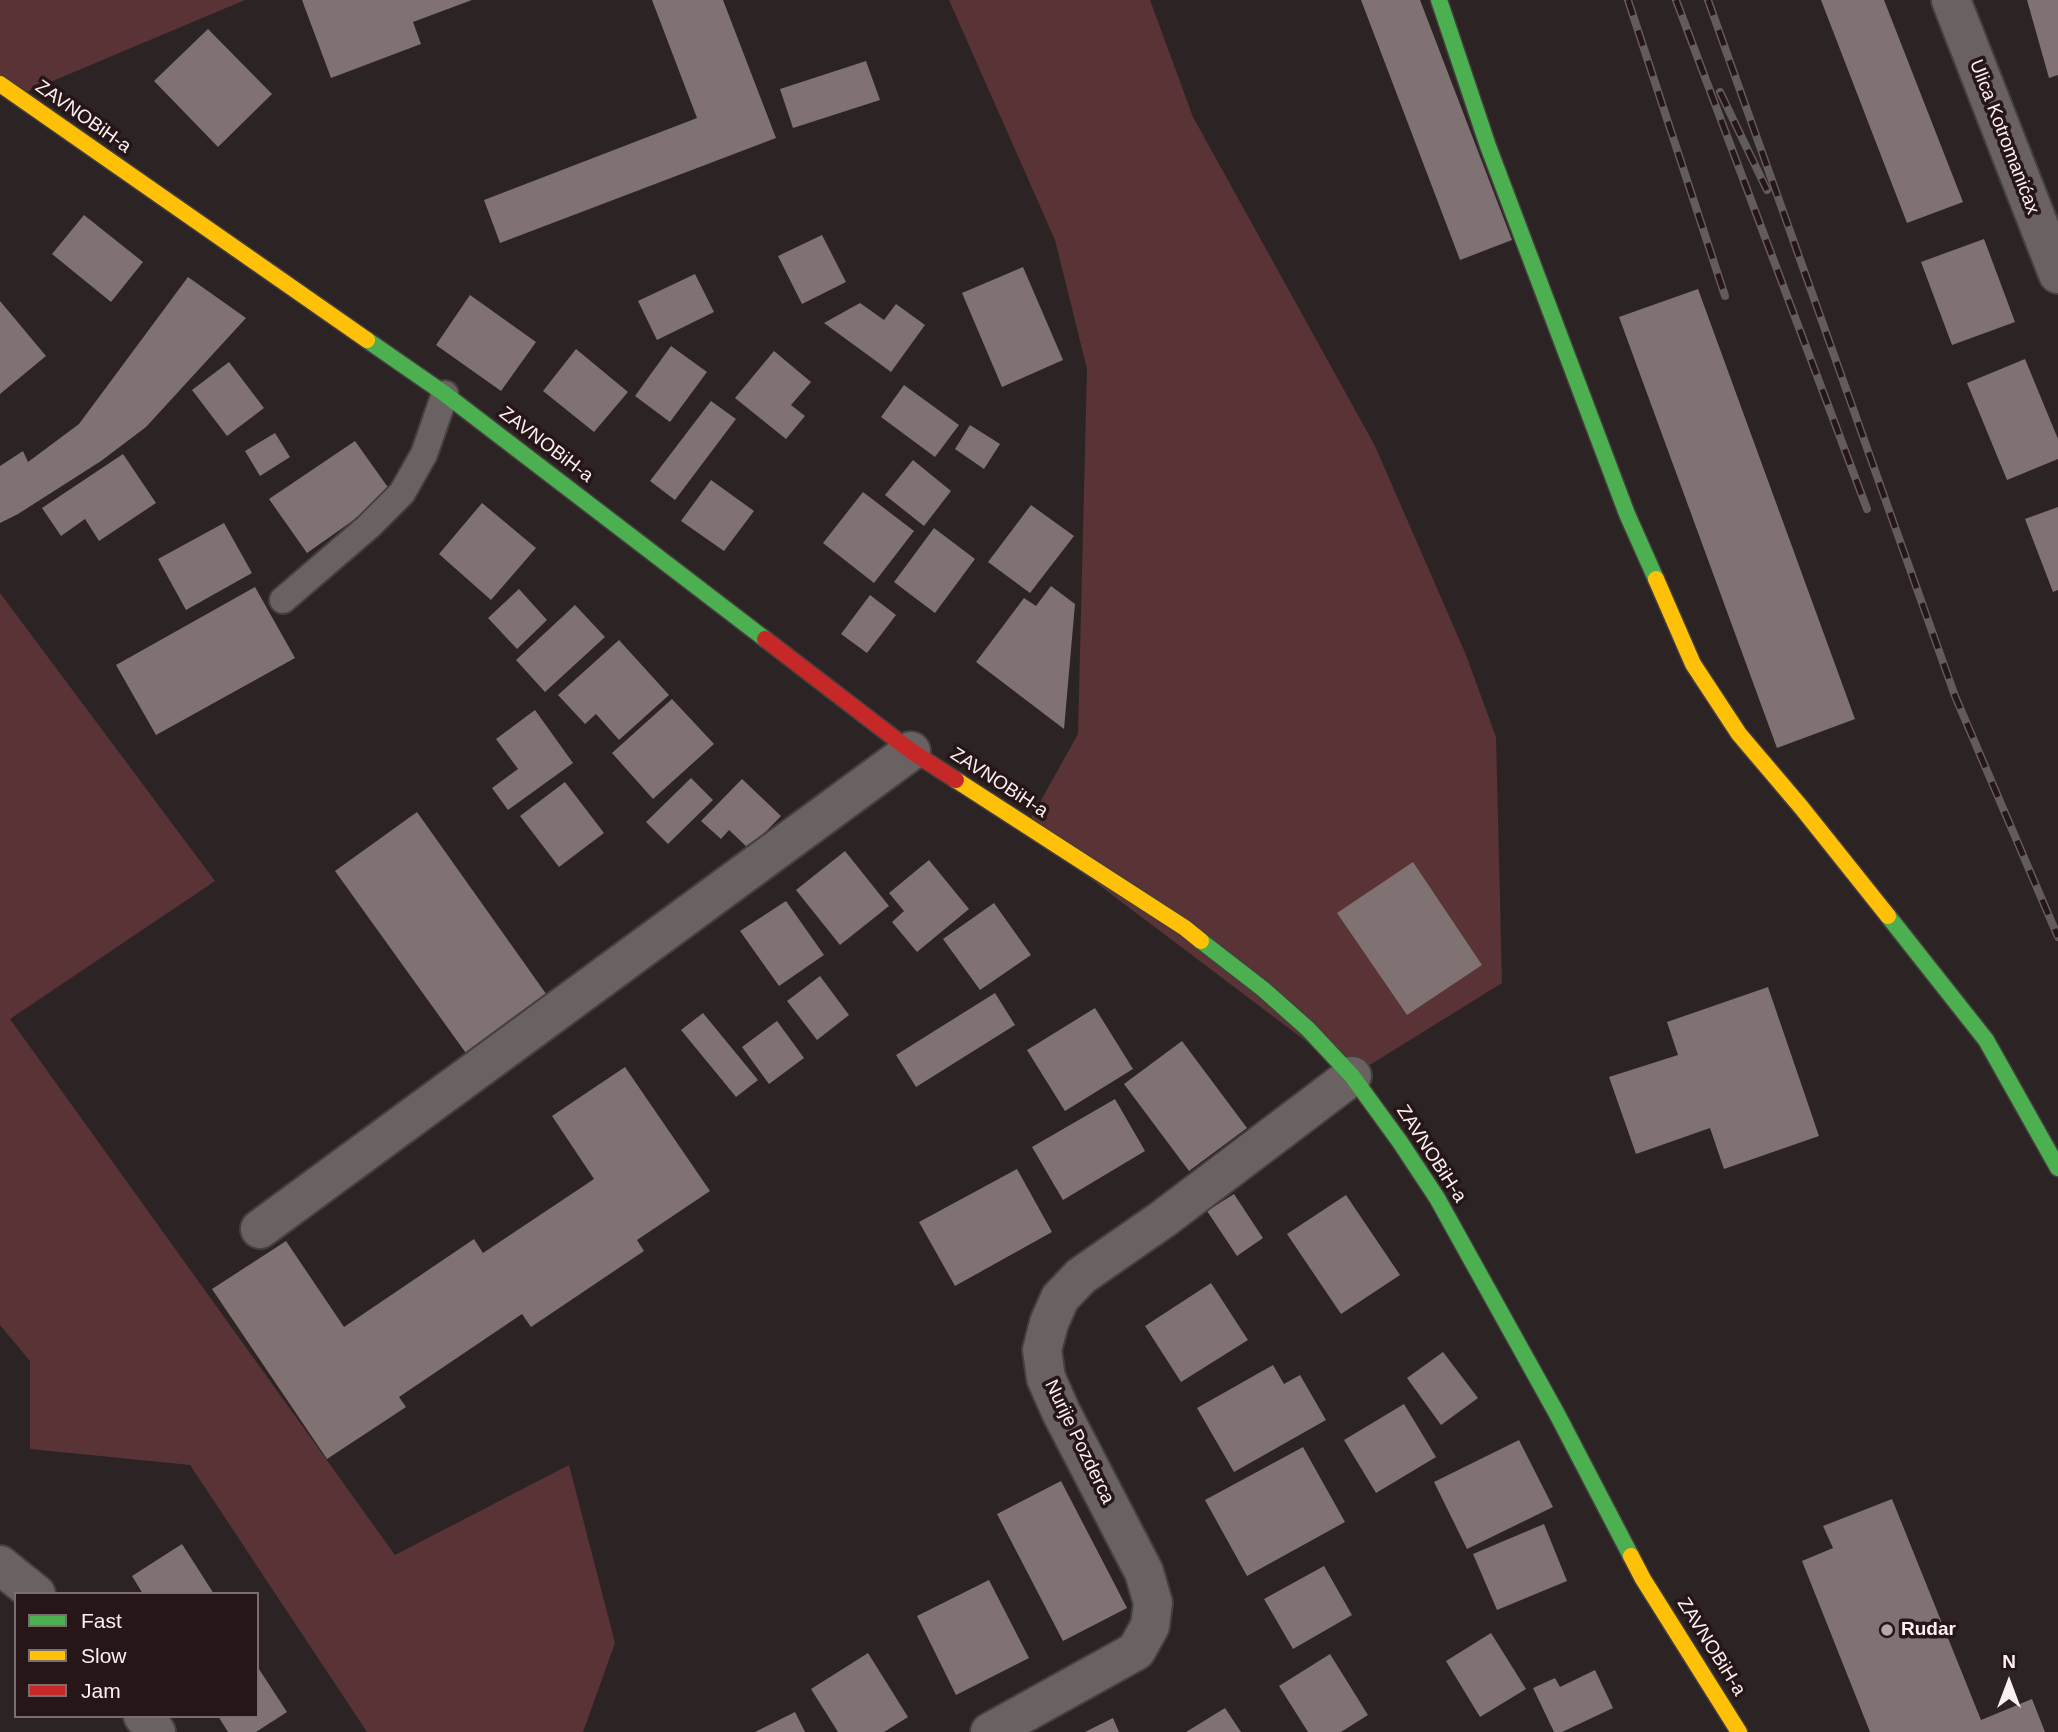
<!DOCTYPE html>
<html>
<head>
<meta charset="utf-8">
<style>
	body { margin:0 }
	#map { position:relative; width:2058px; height:1732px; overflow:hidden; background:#2c2424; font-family:Helvetica,sans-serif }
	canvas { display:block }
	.legend { position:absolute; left:14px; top:1592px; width:245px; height:126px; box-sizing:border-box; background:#261617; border:2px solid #7c6d6e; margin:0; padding:9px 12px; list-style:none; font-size:21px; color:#fcf0f1 }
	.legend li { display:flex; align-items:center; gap:14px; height:35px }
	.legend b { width:35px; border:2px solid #7c6d6e }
	.north { position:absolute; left:1974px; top:1648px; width:70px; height:70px; -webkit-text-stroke:5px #261617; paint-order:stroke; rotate:0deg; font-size:19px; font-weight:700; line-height:28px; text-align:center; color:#fcf0f1 }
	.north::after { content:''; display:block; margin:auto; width:24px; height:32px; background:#fcf0f1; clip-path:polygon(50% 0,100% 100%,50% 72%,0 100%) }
</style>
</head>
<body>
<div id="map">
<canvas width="2058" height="1732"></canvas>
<ul class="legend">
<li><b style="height:9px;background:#4caf50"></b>Fast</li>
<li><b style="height:9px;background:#ffc107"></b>Slow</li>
<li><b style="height:9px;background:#c62828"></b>Jam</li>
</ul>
<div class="north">N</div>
</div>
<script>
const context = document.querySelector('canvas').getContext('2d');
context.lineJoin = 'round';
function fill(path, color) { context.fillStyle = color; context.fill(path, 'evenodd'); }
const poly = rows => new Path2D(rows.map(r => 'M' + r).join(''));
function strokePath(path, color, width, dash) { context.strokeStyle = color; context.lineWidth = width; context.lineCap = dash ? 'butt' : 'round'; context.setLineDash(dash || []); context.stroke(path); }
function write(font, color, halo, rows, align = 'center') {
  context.font = font + ' Helvetica,sans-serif'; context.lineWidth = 7; context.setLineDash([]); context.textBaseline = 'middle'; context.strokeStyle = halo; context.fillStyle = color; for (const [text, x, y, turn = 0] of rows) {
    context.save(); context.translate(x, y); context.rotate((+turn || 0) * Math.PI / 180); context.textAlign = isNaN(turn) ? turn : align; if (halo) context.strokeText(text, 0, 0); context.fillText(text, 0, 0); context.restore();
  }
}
fill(poly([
	[0,0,245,0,17,96,0,84],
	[949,0,1150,0,1193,117,1375,446,1466,655,1496,737,1502,983,1352,1076,1025,829,1078,734,1087,369,1055,240],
	[0,593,215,881,10,1019,395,1555,569,1465,615,1643,583,1732,367,1732,190,1465,30,1449,30,1361,0,1325]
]), '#593335');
fill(poly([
	[302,0,472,0,413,22,421,44,331,78],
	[652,0,723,0,776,138,500,243,484,200,697,118],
	[1361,0,1420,0,1512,240,1460,260],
	[1821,0,1884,0,1963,202,1907,223],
	[2027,0,2058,0,2058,75,2049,78],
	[208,29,272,94,218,147,154,81],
	[866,61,880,100,793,128,780,89],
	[84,215,143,262,111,302,52,254],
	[822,235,846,282,802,304,778,256],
	[1984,239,2015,322,1952,345,1921,262],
	[1023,267,1063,360,1002,387,962,293],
	[695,274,714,312,657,340,638,301],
	[188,277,246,318,146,427,101,461,18,514,0,523,0,466,23,451,28,462,79,424],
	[1698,289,1855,719,1777,748,1619,317],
	[470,295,536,342,501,391,436,345],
	[0,301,46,356,0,394],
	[860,303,884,320,896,304,925,325,891,372,824,323],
	[671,346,707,372,670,422,635,396],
	[576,349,628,392,594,432,543,391],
	[774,351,811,382,791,405,805,416,786,439,735,398],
	[2025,359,2058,439,2058,459,2007,480,1967,383],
	[229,362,264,408,227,436,192,390],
	[904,385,959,425,935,457,881,417],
	[711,401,736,419,675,500,650,481],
	[970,425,1000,444,984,469,955,449],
	[275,433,290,457,260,476,245,451],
	[355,441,392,493,307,553,269,499],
	[123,454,156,503,99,541,85,519,61,536,42,508],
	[913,460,951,491,924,526,885,495],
	[711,480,754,511,724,551,681,521],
	[863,492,914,531,874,583,823,543],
	[482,503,536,548,491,600,439,554],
	[1031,505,1074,536,1030,593,988,562],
	[2058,507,2058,590,2053,592,2025,519],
	[224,523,252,573,186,610,158,559],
	[934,528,975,559,935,613,894,582],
	[1051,586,1075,604,1064,729,976,662,1024,598,1036,606],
	[255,587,295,658,156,735,116,665],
	[519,589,547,620,517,649,488,618],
	[870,595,896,615,867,653,841,634],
	[575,605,605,637,545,692,516,660],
	[619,640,669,695,619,740,596,714,585,724,558,695],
	[672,699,714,744,653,799,612,753],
	[535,710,573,763,508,810,492,788,518,769,496,739],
	[691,778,713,800,668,844,646,822],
	[742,779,781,816,749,849,729,830,721,839,701,821],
	[565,782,604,833,559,867,520,816],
	[417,812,549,998,468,1056,335,871],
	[845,851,889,906,840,945,796,890],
	[929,860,969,909,917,952,892,922,904,911,889,893],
	[1413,862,1482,965,1407,1015,1337,913],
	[786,901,824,955,779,986,740,931],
	[994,903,1031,955,980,990,943,939],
	[820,976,849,1015,817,1040,787,1001],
	[1768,987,1819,1136,1724,1169,1710,1128,1636,1154,1609,1077,1678,1055,1667,1022],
	[995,993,1015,1025,916,1087,896,1055],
	[1095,1008,1133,1069,1065,1111,1027,1050],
	[703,1013,758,1080,736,1097,681,1030],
	[777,1021,804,1058,769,1084,742,1047],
	[1182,1041,1247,1128,1189,1171,1124,1084],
	[625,1067,710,1191,637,1240,644,1251,531,1327,522,1314,399,1397,406,1407,327,1459,212,1289,286,1241,344,1327,474,1239,483,1253,594,1179,552,1116],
	[1115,1099,1145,1151,1063,1200,1032,1147],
	[1017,1169,1052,1232,955,1286,919,1222],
	[1234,1194,1263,1238,1237,1256,1207,1211],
	[1346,1195,1400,1275,1341,1314,1287,1234],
	[1211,1283,1248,1340,1181,1382,1145,1326],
	[1443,1352,1478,1398,1441,1425,1407,1378],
	[1273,1365,1284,1384,1300,1375,1326,1420,1234,1472,1197,1408],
	[1404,1404,1436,1457,1376,1493,1344,1440],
	[1519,1440,1553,1507,1467,1549,1434,1482],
	[1303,1447,1345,1522,1247,1576,1205,1500],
	[1061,1481,1127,1608,1063,1641,997,1514],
	[1892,1499,1981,1720,2032,1699,2045,1732,1870,1732,1802,1561,1833,1548,1823,1526],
	[1544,1524,1567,1581,1497,1610,1473,1554],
	[182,1544,214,1594,143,1594,132,1576],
	[1324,1566,1352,1615,1293,1649,1264,1599],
	[989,1580,1029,1658,956,1695,917,1616],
	[1491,1633,1526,1689,1480,1717,1446,1661],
	[868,1653,908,1717,884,1732,838,1732,811,1689],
	[1330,1654,1368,1715,1341,1732,1308,1732,1279,1686],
	[257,1666,287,1712,256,1732,228,1732,218,1716,257,1716],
	[1595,1670,1613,1708,1562,1732,1554,1732,1533,1688,1555,1678,1560,1687],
	[1225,1708,1241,1732,1186,1732],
	[795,1712,805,1732,755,1732],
	[1113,1718,1119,1732,1085,1732]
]), '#807172');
const lane = poly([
	[283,600,369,526,402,493,424,454,445,394]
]);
const street = poly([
	[1951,0,2058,274],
	[260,1229,911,751],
	[0,1565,36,1594],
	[143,1716,156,1732],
	[990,1732,1136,1651,1150,1626,1153,1603,1144,1572,1061,1412,1046,1378,1042,1350,1049,1323,1060,1298,1081,1276,1163,1219,1352,1076]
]);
const fast = poly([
	[1439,0,1488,146,1627,514,1656,579],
	[367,340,445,394,765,639],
	[1888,916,1986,1040,2058,1168],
	[1201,941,1263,989,1308,1029,1352,1076,1400,1142,1437,1198,1557,1414,1631,1556]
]);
const slow = poly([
	[0,84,367,340],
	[1656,579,1693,664,1739,734,1801,807,1888,916],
	[956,780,1185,928,1201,941],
	[1631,1556,1643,1579,1739,1732]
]);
const jam = poly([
	[765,639,911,751,956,780]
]);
strokePath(lane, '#463f3f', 30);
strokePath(street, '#463f3f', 42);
strokePath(fast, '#463f3f', 19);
strokePath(slow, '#463f3f', 19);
strokePath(jam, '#463f3f', 19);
strokePath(lane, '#696162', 26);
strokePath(street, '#696162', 38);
strokePath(fast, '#4caf50', 16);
strokePath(slow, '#ffc107', 16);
strokePath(jam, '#c62828', 16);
const rail = poly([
	[1628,0,1725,296],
	[1676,0,1867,509],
	[1708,0,1955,696,2058,937],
	[1720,92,1767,190]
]);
strokePath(rail, '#635c5c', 8);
strokePath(rail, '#261617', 5, [16]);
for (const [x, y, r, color] of [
	[1887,1630,7,"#b3a9a9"]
]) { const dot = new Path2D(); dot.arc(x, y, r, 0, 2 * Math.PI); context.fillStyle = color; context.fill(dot); strokePath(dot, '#261617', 2.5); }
write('19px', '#fcf0f1', '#261617', [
	["ZAVNOBiH-a",83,117,35],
	["Ulica Kotromanićax",2004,137,69],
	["ZAVNOBiH-a",546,445,37],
	["ZAVNOBiH-a",999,783,33],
	["ZAVNOBiH-a",1431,1154,57],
	["Nurije Pozderca",1079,1442,64],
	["ZAVNOBiH-a",1711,1647,58]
]);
write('bold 19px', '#fcf0f1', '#261617', [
	["Rudar",1901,1630]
], 'left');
</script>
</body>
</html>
